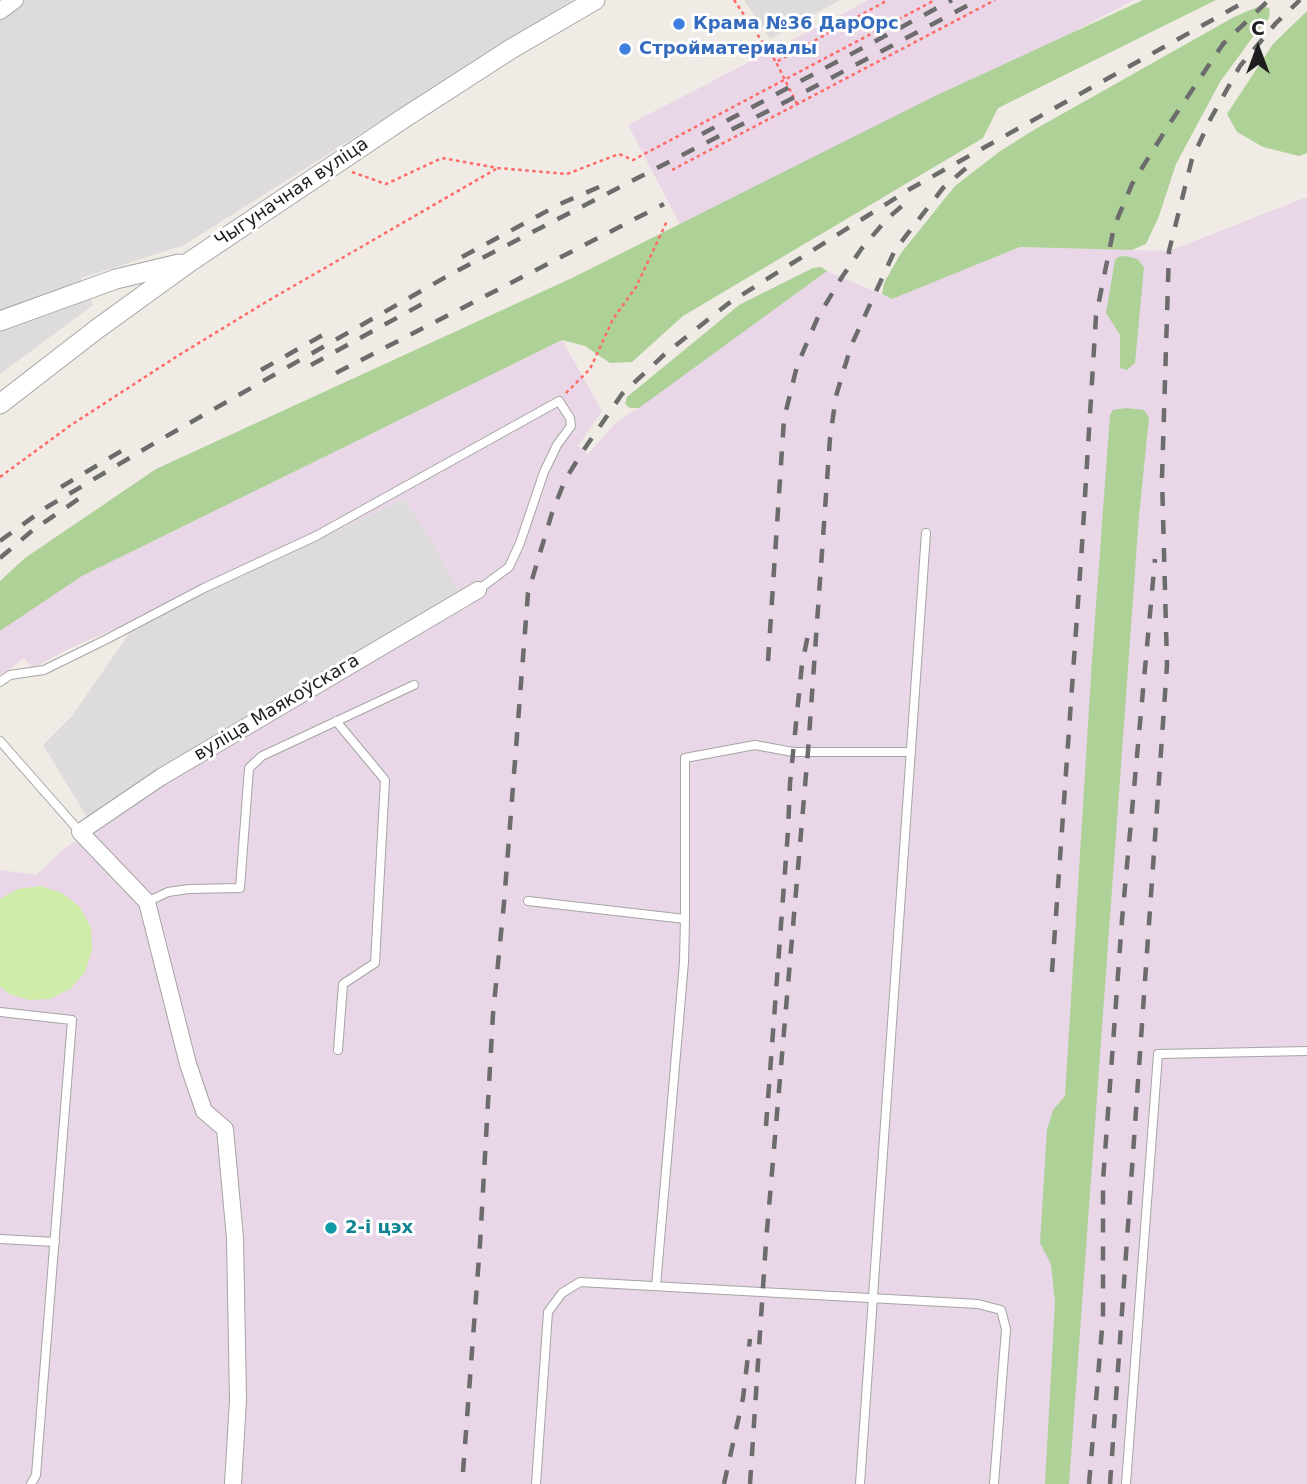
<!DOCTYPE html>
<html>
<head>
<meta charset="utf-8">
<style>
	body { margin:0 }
	#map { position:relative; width:1307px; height:1484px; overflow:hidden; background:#f0ebe4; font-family:"DejaVu Sans",sans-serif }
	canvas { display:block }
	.north { position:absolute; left:1223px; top:14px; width:70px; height:70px; -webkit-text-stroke:5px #fff; paint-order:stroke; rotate:0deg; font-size:19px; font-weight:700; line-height:28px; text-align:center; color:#1e1e1e }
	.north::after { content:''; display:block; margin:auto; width:24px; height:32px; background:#1e1e1e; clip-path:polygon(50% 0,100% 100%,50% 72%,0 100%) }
</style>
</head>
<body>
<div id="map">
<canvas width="1307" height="1484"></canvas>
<div class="north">С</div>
</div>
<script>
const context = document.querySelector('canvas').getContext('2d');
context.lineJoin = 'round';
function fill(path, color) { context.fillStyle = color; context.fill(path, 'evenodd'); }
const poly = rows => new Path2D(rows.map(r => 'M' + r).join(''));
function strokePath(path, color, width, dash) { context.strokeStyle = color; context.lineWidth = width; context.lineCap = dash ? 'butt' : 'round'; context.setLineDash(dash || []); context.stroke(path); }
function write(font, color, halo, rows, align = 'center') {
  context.font = font + ' "DejaVu Sans",sans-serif'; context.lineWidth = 6; context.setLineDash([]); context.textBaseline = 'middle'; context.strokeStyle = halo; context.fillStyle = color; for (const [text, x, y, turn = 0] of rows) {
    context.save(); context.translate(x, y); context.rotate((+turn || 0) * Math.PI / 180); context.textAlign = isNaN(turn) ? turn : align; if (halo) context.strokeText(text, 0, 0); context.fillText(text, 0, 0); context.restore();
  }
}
fill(poly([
	[0,0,572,0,184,245,81,278,93,305,0,374],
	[744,0,840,0,770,39],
	[404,499,433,543,461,595,166,764,88,819,43,745,72,716,128,635,165,612]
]), '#dddbdb');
fill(poly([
	[869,0,1134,0,685,234,628,125],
	[1307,197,1307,1484,0,1484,0,870,36,875,65,848,97,828,135,798,471,605,461,595,433,543,404,499,165,612,128,635,121,626,68,649,33,668,24,658,1,675,0,673,0,631,82,576,562,340,602,411,578,446,588,454,614,425,827,271,892,299,1020,247,1169,251]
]), '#e9d6e7');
fill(poly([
	[41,886,62,893,80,907,91,928,92,950,85,972,70,989,50,999,29,1000,9,994,0,986,0,899,18,889]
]), '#cfeca8');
fill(poly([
	[1143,0,1216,0,998,108,983,138,683,316,632,362,610,363,585,346,562,340,82,576,0,631,0,581,25,558,156,469,572,278,935,96],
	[1262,5,1270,9,1269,18,1255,34,1220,82,1176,164,1159,216,1146,244,1132,250,1020,247,892,299,882,294,884,283,901,253,955,186,999,152,1032,131,1234,17],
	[1307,11,1307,153,1299,156,1263,147,1237,132,1227,114,1273,44],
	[1126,256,1137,259,1144,267,1135,363,1127,370,1120,368,1120,335,1106,313,1115,260,1118,257],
	[821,267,827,271,639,408,630,408,625,404,627,397,739,305,813,268],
	[1126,408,1144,410,1149,418,1139,516,1069,1484,1045,1484,1055,1302,1051,1264,1040,1243,1047,1130,1053,1110,1065,1096,1092,660,1110,415,1113,410]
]), '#add197');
const service = poly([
	[0,682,10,675,44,670,107,639,204,588,316,536,559,401,570,418,571,426,557,445,544,472,520,543,509,567,478,590],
	[336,721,385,780,375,963,343,984,338,1050],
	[0,741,80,832],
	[528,901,685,919,685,758,755,745,793,752,911,752],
	[147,902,168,892,189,889,240,888,249,768,262,756,414,685],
	[0,1012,72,1020,36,1475,31,1484],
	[0,1239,55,1242],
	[656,1286,684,962,685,919],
	[536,1484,548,1312,562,1293,580,1282,978,1304,1001,1310,1006,1329,994,1484],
	[860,1484,926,533],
	[1126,1484,1158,1054,1307,1051]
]);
const minor = poly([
	[0,11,15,0],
	[233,1484,238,1400,235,1238,225,1129,204,1111,188,1064,147,902,80,832,161,777,478,590]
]);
const tertiary = poly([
	[0,321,116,279,179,264],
	[0,404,97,329,191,261,404,118,511,49,595,0]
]);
strokePath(service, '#a5a5a5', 10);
strokePath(minor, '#a5a5a5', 18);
strokePath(tertiary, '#a5a5a5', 21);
strokePath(poly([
	[734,0,776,62],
	[797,104,776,62,888,0],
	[672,170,995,0],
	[352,172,386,184,442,158,498,168,567,174,619,154,633,160,935,0],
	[566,393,590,369,613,319,636,287,667,221],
	[0,477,71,425,179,355,266,302,496,169]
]), '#ff6966', 2.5, [3.5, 3.5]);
strokePath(service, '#fff', 8);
strokePath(minor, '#fff', 16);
strokePath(tertiary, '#fff', 19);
strokePath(poly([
	[702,134,952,0],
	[462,257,560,204,606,184],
	[311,365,424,303],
	[261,370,328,332],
	[336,373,664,204],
	[61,487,128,447],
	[0,541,47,507,158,441,451,274,795,97,978,0],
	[0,558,33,530,80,498],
	[768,661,784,419,797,366,818,317,842,277,862,248,887,219,911,198],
	[1052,972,1082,545,1096,316,1114,227,1132,184,1170,123,1223,44,1269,0],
	[766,1126,788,831,790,783,802,664,808,635],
	[463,1472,480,1244,493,1014,504,903,528,593,552,513,565,480,583,451,622,394,666,353,729,303,910,189,1248,0],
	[724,1484,743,1398,750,1339],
	[750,1484,766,1242,808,751,830,438,836,396,851,346,895,250,943,188,973,162],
	[1089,1484,1103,1317,1103,1181,1122,920,1155,559],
	[1110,1484,1167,665,1162,478,1169,251,1192,159,1211,118,1240,66,1276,23,1300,0]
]), '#6c6c6c', 4.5, [14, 14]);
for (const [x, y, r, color] of [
	[679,24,7,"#3f7fe0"],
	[625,49,7,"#3f7fe0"],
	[331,1228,7,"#0f9aa8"]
]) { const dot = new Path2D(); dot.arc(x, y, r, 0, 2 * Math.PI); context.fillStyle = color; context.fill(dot); strokePath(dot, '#fff', 2.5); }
write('bold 18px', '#366cbe', '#fff', [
	["Крама №36 ДарОрс",693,24],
	["Стройматериалы",639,49]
], 'left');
write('18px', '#1e1e1e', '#fff', [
	["Чыгуначная вуліца",292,193,-34],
	["вуліца Маякоўскага",277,708,-31]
]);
write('bold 18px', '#0d838f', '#fff', [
	["2-і цэх",345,1228]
], 'left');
</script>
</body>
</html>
